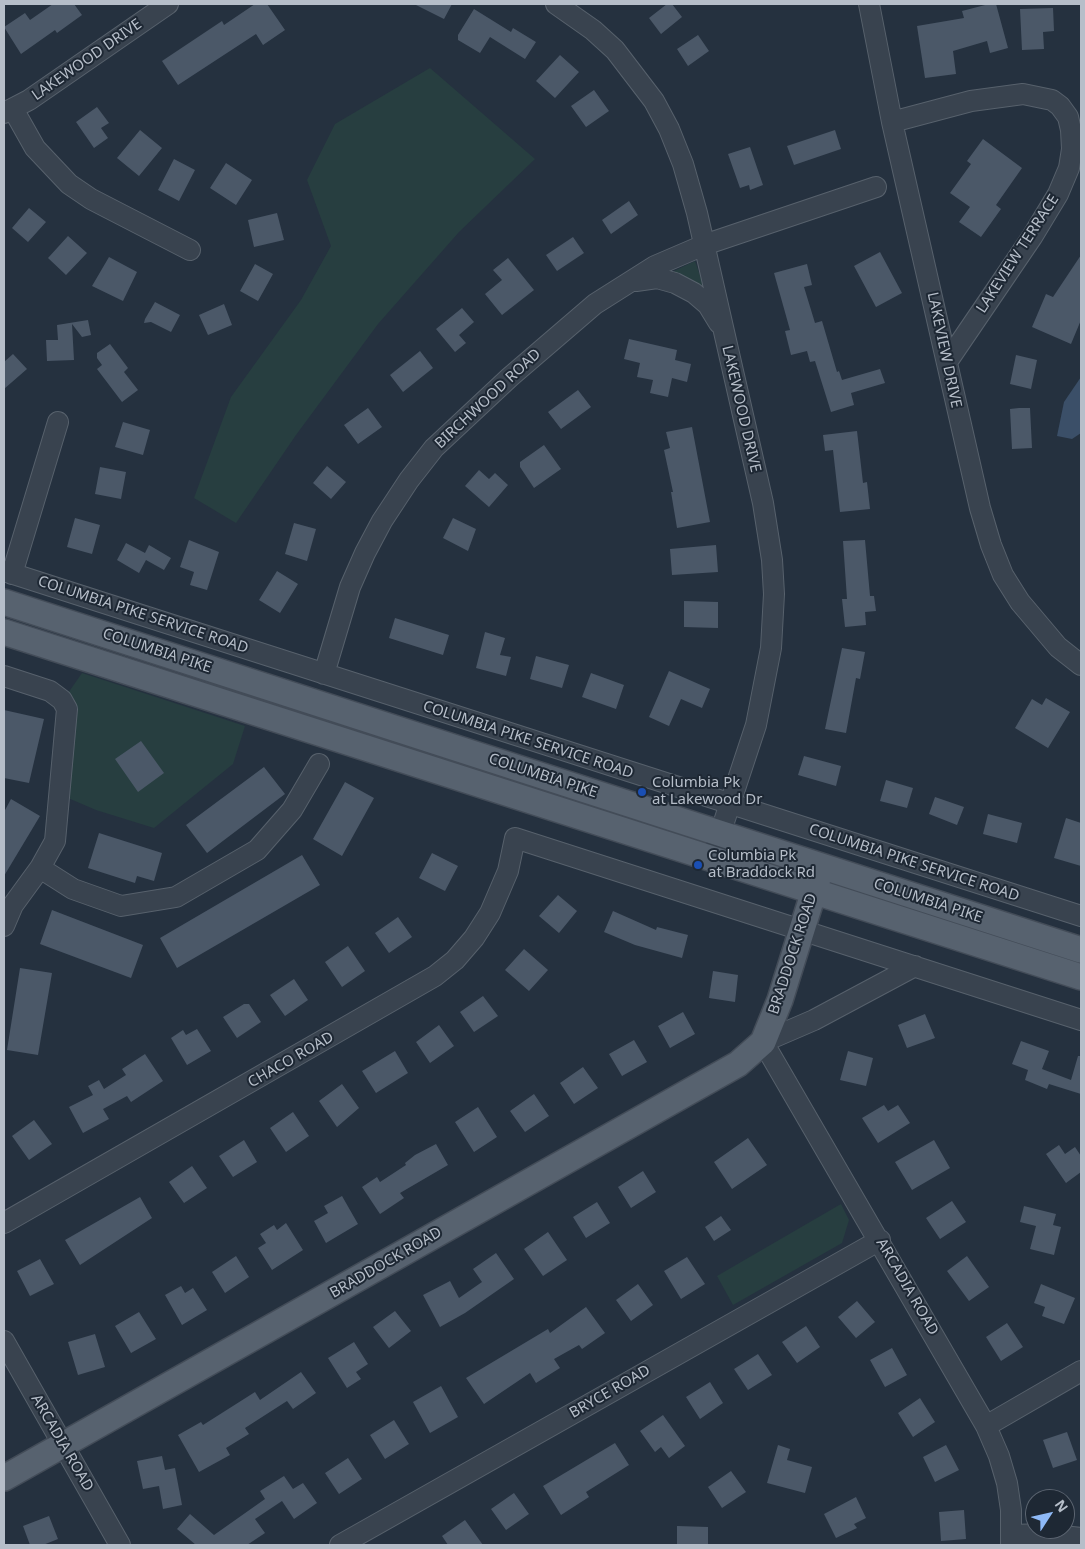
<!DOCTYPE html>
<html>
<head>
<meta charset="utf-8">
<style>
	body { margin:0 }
	#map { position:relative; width:1085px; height:1549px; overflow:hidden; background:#25313f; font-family:"Noto Sans",sans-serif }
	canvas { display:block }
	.frame { position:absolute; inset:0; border:5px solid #b6bec9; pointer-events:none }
	.north { position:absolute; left:1025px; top:1489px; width:50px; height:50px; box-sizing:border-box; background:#1e2834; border:1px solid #5b6470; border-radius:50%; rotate:55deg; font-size:14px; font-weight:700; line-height:20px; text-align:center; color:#b6bec9 }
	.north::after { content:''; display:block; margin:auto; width:18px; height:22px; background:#8eb9f6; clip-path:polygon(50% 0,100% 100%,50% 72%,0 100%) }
</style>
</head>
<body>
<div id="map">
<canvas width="1085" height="1549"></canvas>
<div class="frame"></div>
<div class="north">N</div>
</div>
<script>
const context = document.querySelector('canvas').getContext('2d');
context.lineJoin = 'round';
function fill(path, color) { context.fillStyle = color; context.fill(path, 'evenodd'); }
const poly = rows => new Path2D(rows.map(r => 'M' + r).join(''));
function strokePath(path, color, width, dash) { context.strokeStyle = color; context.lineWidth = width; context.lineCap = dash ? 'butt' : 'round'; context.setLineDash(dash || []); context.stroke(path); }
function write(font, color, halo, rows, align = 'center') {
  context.font = font + ' "Noto Sans",sans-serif'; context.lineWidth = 4; context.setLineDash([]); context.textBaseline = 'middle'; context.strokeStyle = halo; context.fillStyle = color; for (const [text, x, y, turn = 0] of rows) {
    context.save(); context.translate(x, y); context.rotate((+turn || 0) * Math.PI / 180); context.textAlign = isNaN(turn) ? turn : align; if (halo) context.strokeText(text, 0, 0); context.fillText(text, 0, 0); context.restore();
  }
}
fill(poly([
	[430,68,535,159,459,232,378,324,296,435,236,523,194,498,231,397,301,300,331,246,307,180,335,124],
	[695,261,703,284,700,287,672,272],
	[82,673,245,726,233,764,154,828,96,810,68,798,76,725,66,696],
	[841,1204,849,1220,842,1243,733,1305,717,1276]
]), '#273e40');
fill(poly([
	[1081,377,1081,433,1072,439,1057,436,1064,402]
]), '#3b4f68');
fill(poly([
	[53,4,74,4,82,15,57,33,55,30,21,54,4,27,25,13,30,20],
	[255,4,267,4,285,30,263,45,256,34,178,85,162,61,222,21,224,25],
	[414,4,452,4,444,19],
	[667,4,672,4,682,17,661,34,649,18],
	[989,4,996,4,1008,48,990,53,987,41,953,51,956,74,925,78,917,26,964,18,962,11],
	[1053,8,1054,31,1043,32,1044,49,1022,50,1020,9],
	[474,9,511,32,513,28,536,42,525,59,490,37,480,53,458,40,458,35],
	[698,35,709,51,688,66,677,49],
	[560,55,579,72,555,98,536,81],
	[594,90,609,111,586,127,571,106],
	[97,107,109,123,101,128,108,138,94,148,76,122],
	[140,130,162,148,139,176,117,158],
	[835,130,841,149,794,165,787,146],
	[983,139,1022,168,996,205,1001,209,981,237,959,222,970,207,950,193,971,164,967,161],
	[750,147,763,185,750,190,749,185,740,188,728,154],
	[174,159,195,170,179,201,158,190],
	[226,163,252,180,236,205,210,188],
	[629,201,638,215,611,234,602,220],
	[29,208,46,222,28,242,12,228],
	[277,213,284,240,254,247,248,220],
	[68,236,87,253,66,275,48,258],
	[573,237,584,253,557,271,546,255],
	[880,252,902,293,876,307,854,266],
	[1081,255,1081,320,1071,344,1032,327,1046,294,1053,297],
	[109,257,137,272,123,301,92,286],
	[508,258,534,290,502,315,485,294,502,280,493,270],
	[255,264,273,274,258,301,240,291],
	[807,264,812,285,804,287,815,323,822,321,837,372,839,371,842,380,880,369,885,383,851,393,854,405,831,412,815,361,810,362,807,351,791,355,785,331,790,330,774,273],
	[155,302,180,315,171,332,151,322,144,323,145,319],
	[224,304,232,325,208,335,199,315],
	[462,308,474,322,459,335,466,343,455,352,436,329],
	[88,320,91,335,82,337,72,324,74,360,47,361,46,340,58,340,57,325],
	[629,339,677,350,675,360,691,364,687,382,672,378,668,397,650,393,653,380,637,377,640,363,624,359],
	[110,344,128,368,124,372,138,390,122,402,97,369,102,365,97,358,97,353],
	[420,351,433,368,403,392,390,375],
	[13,354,27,369,4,389,4,362],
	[1016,355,1037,360,1031,389,1010,384],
	[578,390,591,407,561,429,548,412],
	[368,408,382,427,358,444,344,425],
	[1019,408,1030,408,1032,448,1012,449,1010,409],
	[123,422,150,430,143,455,115,447],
	[692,427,710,522,677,528,671,492,673,492,664,450,670,448,666,432],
	[857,431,863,483,867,482,870,509,840,512,833,450,825,451,823,435],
	[544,445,561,469,534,488,520,467,520,462],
	[327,466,346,482,331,499,313,483],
	[100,467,126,472,121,499,95,494],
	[479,470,489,479,495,473,508,485,489,507,465,486],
	[75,518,100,525,92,554,67,547],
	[453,518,476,529,468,551,443,538],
	[294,523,316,529,307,561,285,554],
	[189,540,219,552,207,590,190,585,194,572,180,567],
	[865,540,870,596,874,596,876,611,865,612,866,625,845,627,842,599,847,599,843,541],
	[126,543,145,553,149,545,171,558,164,570,146,560,139,573,117,560],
	[716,545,718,572,672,575,670,549],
	[277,571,298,584,280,613,259,600],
	[684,601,718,602,718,628,684,627],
	[395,618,449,635,443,655,389,638],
	[485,632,505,638,500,655,511,657,506,676,476,668],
	[842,648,865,652,860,679,856,678,846,733,825,729],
	[536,656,569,665,562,688,530,679],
	[669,671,710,689,702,708,681,699,669,726,649,717],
	[591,673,624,685,616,709,582,697],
	[1046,698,1070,712,1048,748,1015,728,1032,699,1042,705],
	[4,710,44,719,29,783,4,778],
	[141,741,164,773,138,792,115,759],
	[804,756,841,766,836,786,798,775],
	[264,767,285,794,207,853,186,825],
	[886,780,913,788,907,808,880,801],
	[345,782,374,798,342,856,313,839],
	[935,797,964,807,957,825,929,814],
	[11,799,40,816,4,876,4,812],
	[988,814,1022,823,1017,843,983,834],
	[1066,818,1081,823,1081,866,1054,858],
	[99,833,162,853,154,881,137,876,135,883,88,868],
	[432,853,458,866,445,891,419,878],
	[302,855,320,885,177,968,160,938],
	[558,895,577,911,559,933,539,916],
	[52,910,143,945,131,978,40,944],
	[613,911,656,930,657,927,688,935,682,958,635,945,604,932],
	[398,917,412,937,389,953,375,933],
	[348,946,365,971,342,987,325,962],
	[524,949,548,970,529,991,505,970],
	[20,968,52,973,38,1055,7,1050],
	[713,971,738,975,735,1002,709,998],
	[294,979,308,1000,285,1016,270,995],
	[483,996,498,1016,474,1032,460,1012],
	[244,1004,249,1004,261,1022,237,1038,223,1017],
	[683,1012,695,1034,670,1048,658,1026],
	[925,1014,935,1038,907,1048,898,1025],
	[439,1025,454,1046,430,1063,416,1042],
	[197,1029,211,1051,187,1065,171,1038,183,1030,186,1035],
	[634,1040,647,1062,622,1076,609,1054],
	[1021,1041,1049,1051,1042,1069,1071,1080,1078,1056,1081,1056,1081,1094,1049,1084,1047,1089,1025,1080,1028,1070,1012,1064],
	[395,1051,408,1073,376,1093,362,1071],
	[848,1051,873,1058,866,1086,840,1080],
	[145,1054,163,1081,131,1102,127,1096,103,1109,109,1119,83,1133,69,1107,93,1095,88,1086,99,1080,104,1089,126,1075,122,1069],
	[583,1067,598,1088,574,1104,560,1083],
	[342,1084,359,1108,337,1127,319,1101],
	[534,1094,549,1116,525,1132,510,1111],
	[884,1105,888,1111,898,1105,910,1123,878,1143,862,1118],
	[478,1107,497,1137,474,1152,455,1122],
	[293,1112,309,1136,286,1152,270,1128],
	[34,1120,52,1144,29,1160,12,1136],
	[748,1138,767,1165,732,1189,714,1162],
	[244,1140,257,1162,233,1177,219,1156],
	[934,1140,950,1168,912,1190,895,1162],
	[436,1144,448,1165,400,1193,404,1198,380,1214,362,1187,377,1177,380,1182,406,1165,405,1163,415,1155],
	[1059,1145,1065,1154,1075,1147,1081,1156,1081,1172,1066,1183,1046,1154],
	[192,1166,207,1188,184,1203,169,1182],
	[643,1171,656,1192,631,1208,618,1187],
	[342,1196,358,1224,326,1243,314,1221,328,1213,324,1206],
	[140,1197,152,1218,80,1265,65,1240],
	[952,1201,966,1222,940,1239,926,1218],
	[597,1202,610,1223,586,1238,573,1217],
	[1024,1206,1056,1214,1053,1225,1061,1227,1054,1255,1030,1249,1036,1226,1020,1222],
	[721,1216,731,1230,714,1241,705,1227],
	[286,1223,303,1250,272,1270,258,1248,266,1243,260,1234,274,1225,277,1230],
	[548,1232,567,1260,543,1276,524,1249],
	[496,1253,514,1279,465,1313,440,1327,423,1295,450,1281,459,1298,482,1282,473,1269],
	[236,1256,249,1277,225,1293,212,1272],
	[967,1256,989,1287,969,1301,947,1271],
	[687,1257,705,1284,681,1299,664,1271],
	[40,1259,54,1284,30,1296,17,1271],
	[638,1284,653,1305,631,1321,616,1300],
	[1041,1284,1075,1298,1064,1324,1042,1316,1045,1307,1034,1303],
	[181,1286,185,1293,193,1288,207,1310,182,1325,165,1295],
	[857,1301,875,1322,856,1338,838,1317],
	[586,1307,605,1333,582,1349,579,1345,554,1359,560,1368,536,1383,530,1373,484,1404,466,1378,548,1329,550,1333],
	[395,1311,411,1331,389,1348,373,1327],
	[139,1312,156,1339,131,1353,115,1326],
	[1007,1323,1023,1347,1001,1361,986,1337],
	[806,1326,820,1347,797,1363,782,1342],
	[95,1334,105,1367,78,1375,68,1342],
	[354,1342,368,1364,356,1372,361,1379,347,1388,328,1358],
	[892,1348,907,1375,885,1387,870,1360],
	[758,1354,772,1375,748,1390,734,1369],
	[301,1372,316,1393,293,1409,287,1401,245,1428,249,1434,226,1448,230,1455,199,1472,178,1435,201,1422,203,1425,255,1392,260,1400],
	[710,1382,723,1403,700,1419,686,1397],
	[441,1386,458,1417,430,1433,413,1402],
	[920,1398,935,1422,913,1437,898,1413],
	[663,1415,685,1446,669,1458,661,1447,655,1452,640,1431],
	[394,1420,409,1444,385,1459,370,1435],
	[1067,1432,1077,1460,1053,1468,1043,1440],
	[615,1443,629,1465,586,1492,589,1497,561,1515,543,1486],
	[778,1445,790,1449,787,1460,812,1467,805,1493,767,1483],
	[946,1445,959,1470,935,1482,923,1457],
	[162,1456,165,1470,175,1468,182,1505,163,1509,159,1486,143,1489,137,1461],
	[348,1458,362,1479,339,1494,325,1473],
	[731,1471,746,1492,722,1508,708,1487],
	[284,1476,293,1489,303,1483,317,1503,294,1519,282,1501,255,1519,265,1533,247,1545,196,1545,177,1529,190,1514,214,1535,265,1499,260,1491],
	[514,1493,529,1514,506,1530,491,1509],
	[856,1497,866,1518,854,1524,857,1528,836,1538,824,1514],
	[964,1510,966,1539,941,1541,939,1512],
	[49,1516,58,1539,43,1545,30,1545,23,1526],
	[465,1520,483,1545,448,1545,442,1536],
	[677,1526,708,1527,708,1545,677,1545]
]), '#4b5868');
const minor = poly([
	[556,4,593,30,615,50,654,101,669,129,683,164,697,213,763,503,772,560,774,594,771,648,756,725,712,858],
	[869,4,892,122,980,508,991,545,1003,575,1020,602,1058,647,1081,665],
	[13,109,35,148,69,184,91,199,190,250],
	[4,113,29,100,168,4],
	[892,122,971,101,1023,94,1052,100,1060,106,1068,117,1071,130,1072,149,1069,168,1058,194,1032,237,947,362],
	[636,281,657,278,675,283,694,293,708,305,719,323],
	[4,571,1081,916],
	[12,574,58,422],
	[324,674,350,587,365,553,382,521,409,480,434,448,510,377,595,304,655,266,704,245,876,187],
	[4,676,50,691,62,700,67,709,55,841,40,868,13,905,4,926],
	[40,868,73,889,121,906,176,897,257,850,292,810,319,764],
	[915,966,814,1020,763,1042,986,1426,999,1456,1007,1483,1011,1510,1011,1545],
	[4,1223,435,976,455,960,474,938,490,913,508,871,515,838,1081,1020],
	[4,1341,120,1545],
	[986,1426,1081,1371],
	[1012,1535,1044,1534,1081,1538],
	[340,1545,880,1240]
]);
const major = poly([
	[4,602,1081,950],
	[4,632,1081,977],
	[4,1478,738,1064,763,1042,780,1000,819,875]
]);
strokePath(minor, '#57616c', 22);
strokePath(major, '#434c58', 28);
strokePath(minor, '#39434f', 20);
strokePath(major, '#57626f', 25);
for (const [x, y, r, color] of [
	[642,792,5,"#1a4fb4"],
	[698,865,5,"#1a4fb4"]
]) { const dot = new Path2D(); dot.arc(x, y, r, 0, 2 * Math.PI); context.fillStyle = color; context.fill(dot); strokePath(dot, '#1e2834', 2); }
write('15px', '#b6bec9', '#1e2834', [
	["LAKEWOOD DRIVE",87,60,-35],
	["LAKEVIEW TERRACE",1018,254,-57],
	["LAKEVIEW DRIVE",944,350,78],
	["BIRCHWOOD ROAD",488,399,-43],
	["LAKEWOOD DRIVE",741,409,77],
	["COLUMBIA PIKE SERVICE ROAD",143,615,18],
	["COLUMBIA PIKE",157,651,18],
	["COLUMBIA PIKE SERVICE ROAD",528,740,18],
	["COLUMBIA PIKE",543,776,18],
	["COLUMBIA PIKE SERVICE ROAD",914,863,18],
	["COLUMBIA PIKE",928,901,18],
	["BRADDOCK ROAD",793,954,-72],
	["CHACO ROAD",291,1060,-30],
	["BRADDOCK ROAD",386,1263,-30],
	["ARCADIA ROAD",907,1287,60],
	["BRYCE ROAD",610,1392,-30],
	["ARCADIA ROAD",62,1443,60]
]);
write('15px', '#b6bec9', '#1e2834', [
	["Columbia Pk",652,783],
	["at Lakewood Dr",652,800],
	["Columbia Pk",708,856],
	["at Braddock Rd",708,873]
], 'left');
</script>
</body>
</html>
